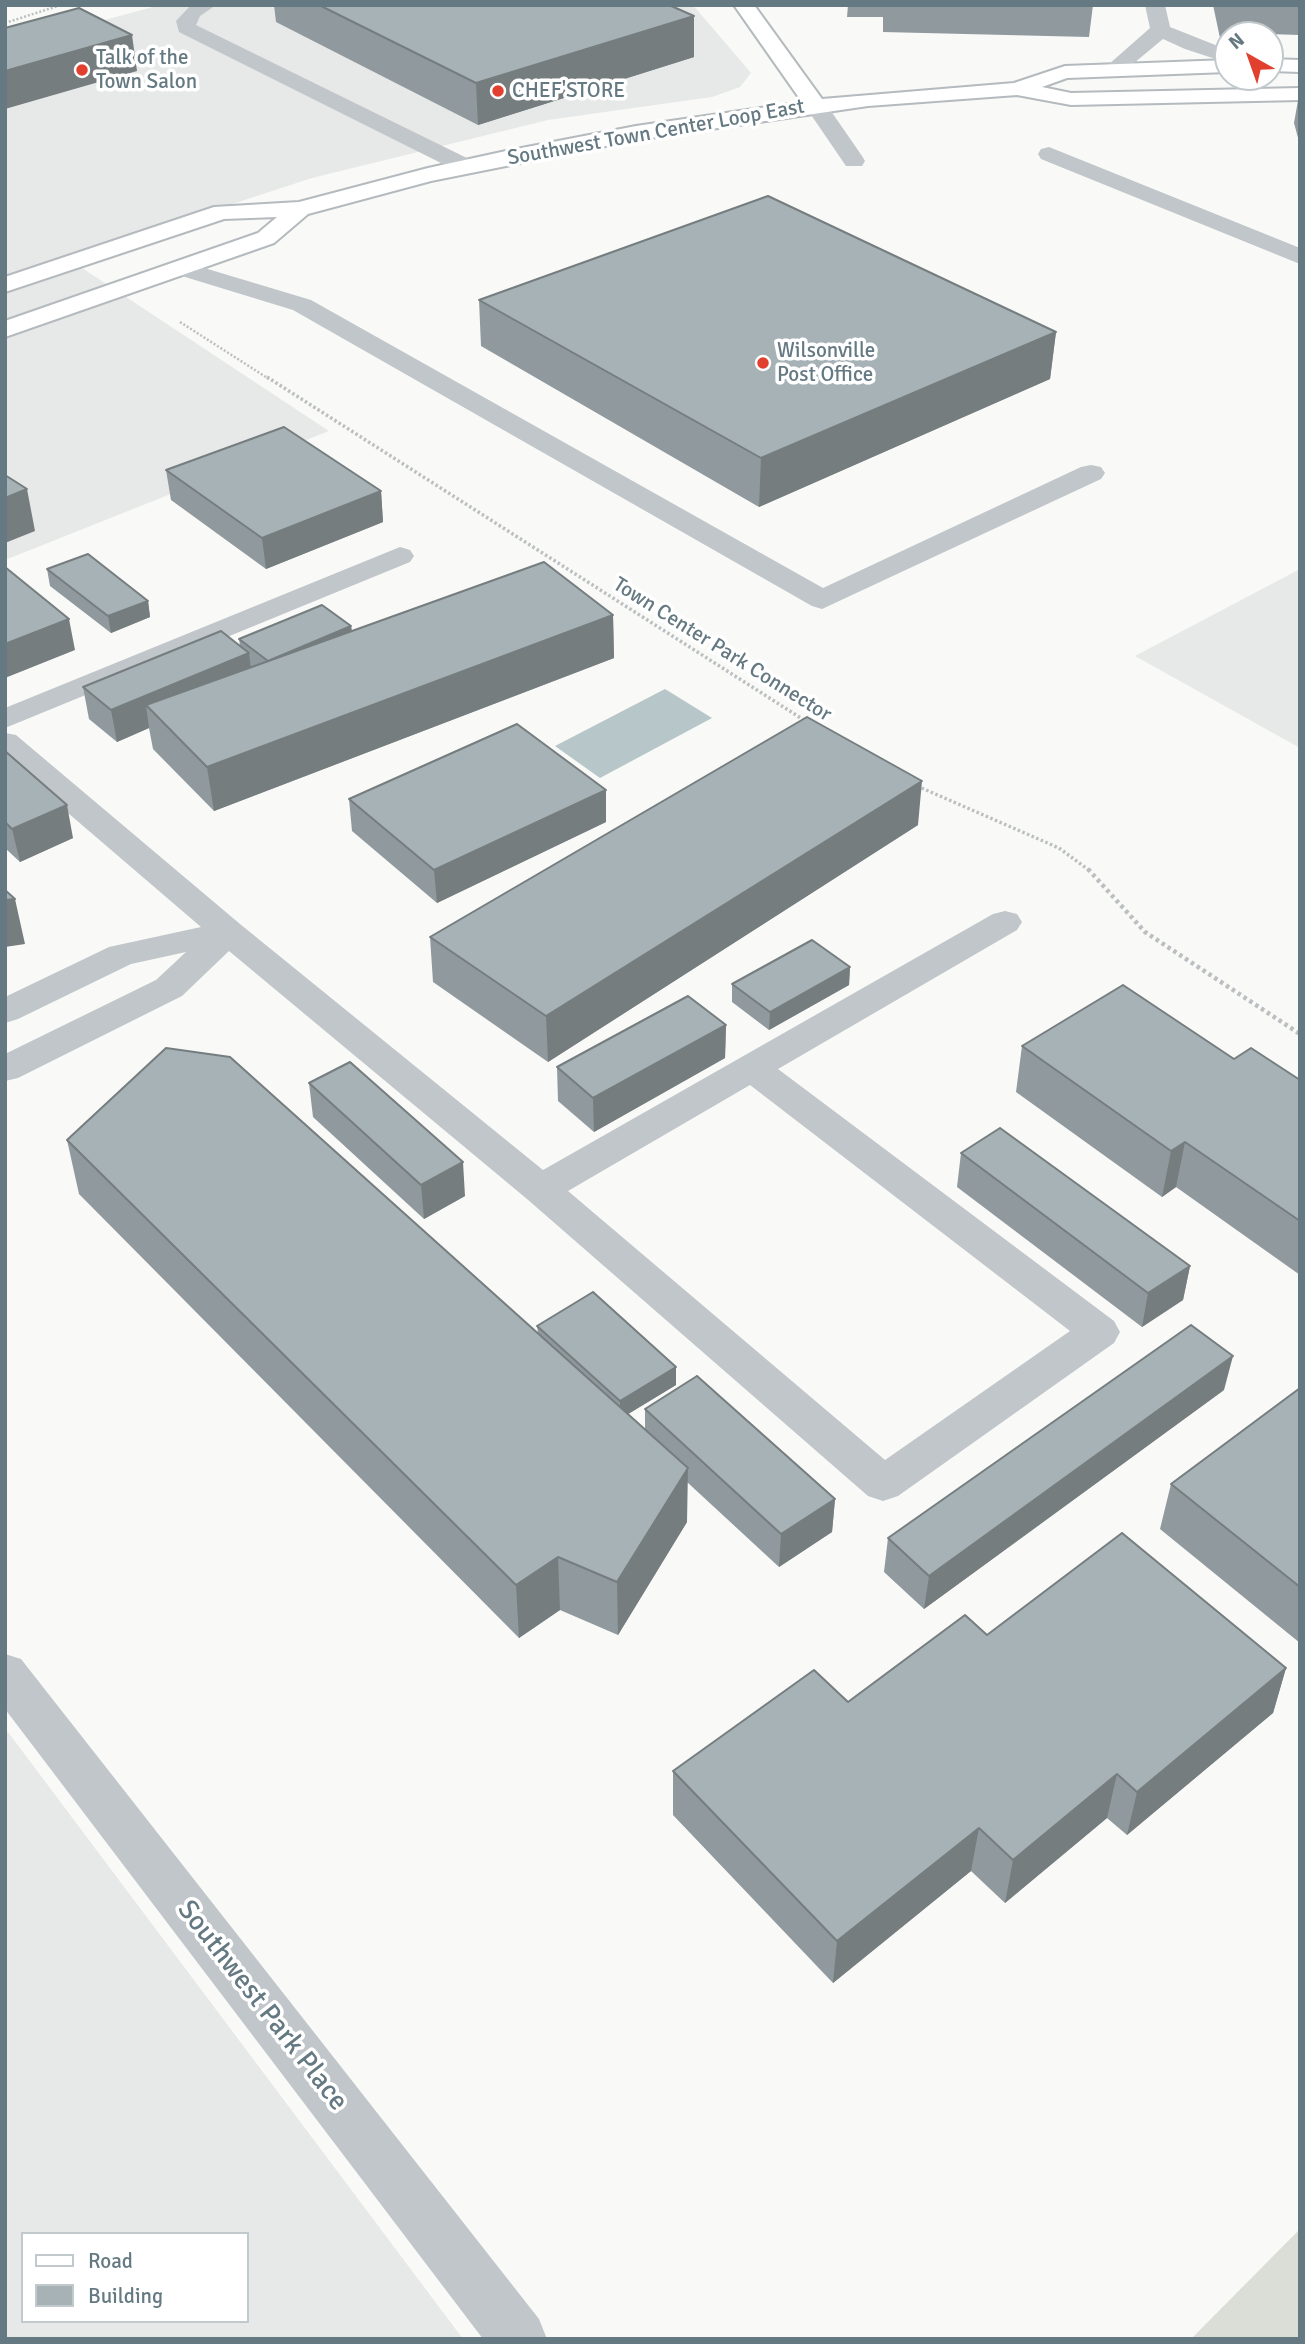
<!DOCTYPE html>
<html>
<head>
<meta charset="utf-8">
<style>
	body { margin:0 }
	#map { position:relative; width:1305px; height:2344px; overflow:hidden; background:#f9f9f7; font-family:Signika,sans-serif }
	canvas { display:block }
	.frame { position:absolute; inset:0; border:7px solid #657982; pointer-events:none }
	.legend { position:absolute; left:21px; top:2232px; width:228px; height:91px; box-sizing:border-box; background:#fff; border:2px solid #c1c9cd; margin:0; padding:9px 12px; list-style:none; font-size:21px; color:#657982 }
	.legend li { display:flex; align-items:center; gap:14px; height:35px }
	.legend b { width:35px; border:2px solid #c1c9cd }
	.north { position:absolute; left:1214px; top:21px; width:70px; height:70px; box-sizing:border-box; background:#fff; border:2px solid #c1c9cd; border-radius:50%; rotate:320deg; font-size:19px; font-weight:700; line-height:28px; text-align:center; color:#657982 }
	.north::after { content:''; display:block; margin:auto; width:24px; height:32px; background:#e2402f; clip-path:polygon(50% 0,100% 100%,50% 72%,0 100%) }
</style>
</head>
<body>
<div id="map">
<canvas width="1305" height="2344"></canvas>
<div class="frame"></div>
<ul class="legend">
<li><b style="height:9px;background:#fff"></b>Road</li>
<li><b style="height:19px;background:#a7b2b6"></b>Building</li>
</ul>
<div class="north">N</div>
</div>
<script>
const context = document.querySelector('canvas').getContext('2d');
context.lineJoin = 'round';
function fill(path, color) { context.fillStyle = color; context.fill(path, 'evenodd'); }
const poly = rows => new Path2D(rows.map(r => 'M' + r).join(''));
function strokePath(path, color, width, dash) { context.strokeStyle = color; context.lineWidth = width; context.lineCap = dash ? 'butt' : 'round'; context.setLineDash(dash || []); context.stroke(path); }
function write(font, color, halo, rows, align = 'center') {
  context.font = font + ' Signika,sans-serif'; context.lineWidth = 7; context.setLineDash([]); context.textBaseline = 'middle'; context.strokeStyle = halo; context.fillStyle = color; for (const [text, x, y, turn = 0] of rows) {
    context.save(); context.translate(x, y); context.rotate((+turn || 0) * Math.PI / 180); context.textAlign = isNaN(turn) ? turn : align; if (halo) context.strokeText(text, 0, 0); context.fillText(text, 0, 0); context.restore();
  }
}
fill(poly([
	[160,5,693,5,751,73,740,87,712,97,548,120,312,178,67,258,329,431,5,560,5,47],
	[1300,569,1300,748,1135,656],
	[5,1728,463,2339,5,2339],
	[23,2234,247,2234,247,2321,23,2321]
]), '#e7e9e8');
fill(poly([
	[1300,2229,1300,2339,1191,2339]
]), '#daded6');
fill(poly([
	[665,689,712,718,600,778,555,746]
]), '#b7c6c8');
const major = poly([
	[734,5,754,5,822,99,1014,83,1065,66,1228,60,1228,72,1067,78,1042,87,1071,93,1300,88,1300,100,1071,105,1017,95,868,106,636,140,431,181,308,214,274,243,5,337,5,321,258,233,277,217,224,219,5,292,5,277,214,207,299,202,428,168,506,151,636,126,802,102,734,5],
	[1270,59,1300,60,1300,72,1270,71,1270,59]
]);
strokePath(major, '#b4babd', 4);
strokePath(poly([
	[5,23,61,5],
	[180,322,269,379]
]), '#bbbfc1', 2.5, [2, 2]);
strokePath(poly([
	[267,377,807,722],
	[917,786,1059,848,1090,871]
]), '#bbbfc1', 3.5, [2.5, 2.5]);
strokePath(poly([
	[1088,869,1145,932,1300,1034]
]), '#bbbfc1', 4.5, [3.5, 3.5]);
fill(poly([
	[191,5,216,5,200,16,196,25,475,162,478,167,475,172,459,172,179,32,176,21,191,5],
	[1145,5,1165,5,1170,27,1228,50,1228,63,1185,49,1163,39,1122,73,1108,73,1105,69,1108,65,1150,28,1145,5],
	[816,100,824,101,862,156,865,161,862,166,846,166,805,106,808,101,816,100],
	[1049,147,1300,248,1300,264,1041,159,1038,154,1041,149,1049,147],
	[181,261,311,300,823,588,1081,467,1091,465,1101,467,1105,473,1101,479,822,609,812,606,293,310,172,273,169,268,172,263,181,261],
	[400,547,410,550,414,556,410,562,5,728,5,708,400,547],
	[5,733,16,735,240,924,543,1170,993,914,1005,911,1017,914,1022,922,1017,930,778,1069,1114,1321,1120,1332,1114,1343,898,1496,883,1501,868,1496,527,1199,229,951,182,996,18,1078,5,1081,5,1054,156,980,186,952,131,964,18,1019,5,1023,5,997,109,947,201,927,5,759,5,733],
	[750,1085,1070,1331,885,1460,568,1191,750,1085],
	[5,1654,21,1659,539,2319,547,2339,483,2339,5,1709,5,1654]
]), '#c0c6c9');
fill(major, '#fff');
fill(poly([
	[274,5,669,5,694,57,478,125,276,22],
	[848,5,1093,5,1089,37,883,32,883,17,847,17],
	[1213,5,1300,5,1300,35,1235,33,1234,35,1228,35,1228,38,1220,38],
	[1300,89,1300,145,1294,123],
	[479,300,1056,332,1050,379,759,507,481,346],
	[166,470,381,491,383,522,266,569,171,500],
	[47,569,148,601,150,617,111,633,50,586],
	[613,615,614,658,214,811,153,749,149,728,117,742,89,719,83,687,240,646,239,639,351,626,352,631],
	[5,751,73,838,20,862,5,848],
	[606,790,606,822,437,903,352,831,349,799],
	[918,825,548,1062,433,982,430,937],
	[850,967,849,985,769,1030,732,1002,732,984],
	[726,1025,725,1058,594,1132,558,1101,557,1067],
	[1022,1046,1234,1059,1300,1080,1300,1275,1176,1187,1162,1197,1016,1092],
	[309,1083,465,1196,424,1219,313,1117],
	[67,1140,538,1333,537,1326,676,1367,676,1385,628,1414,645,1430,645,1409,835,1499,832,1532,779,1567,687,1482,687,1522,618,1635,560,1610,519,1638,79,1194],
	[961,1153,1190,1266,1183,1300,1142,1327,957,1187],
	[1300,1388,1300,1643,1160,1529,1171,1484],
	[1224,1390,924,1609,884,1572,888,1538],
	[987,1635,1286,1668,1273,1713,1127,1835,1107,1818,1005,1903,971,1871,833,1983,673,1815,673,1771,848,1702]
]), '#90999d');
fill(poly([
	[694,16,694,57,478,125,476,83],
	[132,35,137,71,5,109,5,71],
	[1056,332,1050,379,759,507,761,458],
	[27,489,35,531,5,543,5,498],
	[381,491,383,522,266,569,262,538],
	[148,601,150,617,111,633,108,616],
	[613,615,614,658,214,811,207,767],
	[69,619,75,650,5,678,5,644],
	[351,626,353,642,268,661],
	[249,653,253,685,146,705,149,728,117,742,111,710],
	[922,781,918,825,548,1062,546,1016],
	[606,790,606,822,437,903,434,870],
	[67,805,73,838,20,862,12,829],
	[15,899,25,944,5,947,5,900],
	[850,967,849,985,769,1030,770,1012],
	[726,1025,725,1058,594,1132,593,1098],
	[1185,1142,1176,1187,1162,1197,1171,1151],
	[463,1162,465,1196,424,1219,421,1185],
	[1190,1266,1183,1300,1142,1327,1148,1293],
	[1233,1356,1224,1390,924,1609,929,1576],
	[676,1367,676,1385,620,1419,620,1401],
	[688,1468,687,1522,618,1635,617,1582],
	[835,1499,832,1532,779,1567,781,1534],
	[558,1557,560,1610,519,1638,516,1585],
	[1286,1668,1273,1713,1127,1835,1137,1792],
	[1117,1774,1107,1818,1005,1903,1013,1860],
	[979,1828,971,1871,833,1983,837,1941]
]), '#757d7f');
const building = poly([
	[319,5,669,5,694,16,476,83,319,5],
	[79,8,132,35,5,71,5,28,79,8],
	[768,196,1056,332,761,458,479,300,768,196],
	[284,427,381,491,262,538,166,470,284,427],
	[5,475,27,489,5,498,5,475],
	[88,554,148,601,108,616,47,569,88,554],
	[544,562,613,615,207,767,146,705,544,562],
	[5,567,69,619,5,644,5,567],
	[322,605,351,626,268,661,239,639,322,605],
	[221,631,249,653,111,710,83,687,221,631],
	[807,717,922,781,546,1016,430,937,807,717],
	[517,724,606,790,434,870,349,799,517,724],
	[5,751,67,805,12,829,5,822,5,751],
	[5,890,15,899,5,900,5,890],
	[812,940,850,967,770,1012,732,984,812,940],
	[1123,985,1234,1059,1251,1048,1300,1080,1300,1221,1185,1142,1171,1151,1022,1046,1123,985],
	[688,996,726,1025,593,1098,557,1067,688,996],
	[166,1048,230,1057,688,1468,617,1582,558,1557,516,1585,67,1140,166,1048],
	[350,1062,463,1162,421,1185,309,1083,350,1062],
	[1000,1128,1190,1266,1148,1293,961,1153,1000,1128],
	[593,1292,676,1367,620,1401,537,1326,593,1292],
	[1191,1325,1233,1356,929,1576,888,1538,1191,1325],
	[697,1376,835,1499,781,1534,645,1409,697,1376],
	[1300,1388,1300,1587,1171,1484,1300,1388],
	[1122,1533,1286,1668,1137,1792,1117,1774,1013,1860,979,1828,837,1941,673,1771,814,1670,848,1702,965,1615,987,1635,1122,1533]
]);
fill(building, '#a7b2b6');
strokePath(building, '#757d7f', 2);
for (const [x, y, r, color] of [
	[82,70,7,"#e2402f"],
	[498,91,7,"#e2402f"],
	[763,363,7,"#e2402f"]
]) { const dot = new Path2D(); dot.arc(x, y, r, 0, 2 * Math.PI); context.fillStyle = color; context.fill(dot); strokePath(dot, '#fff', 2.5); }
write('21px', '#657982', '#fff', [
	["Talk of the",96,58],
	["Town Salon",96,82],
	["CHEF'STORE",512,91],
	["Wilsonville",777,351],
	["Post Office",777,375]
], 'left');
write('21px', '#657982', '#fff', [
	["Southwest Town Center Loop East",656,133,-10],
	["Town Center Park Connector",722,650,32]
]);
write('28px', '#657982', '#fff', [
	["Southwest Park Place",262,2006,52]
]);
</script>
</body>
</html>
